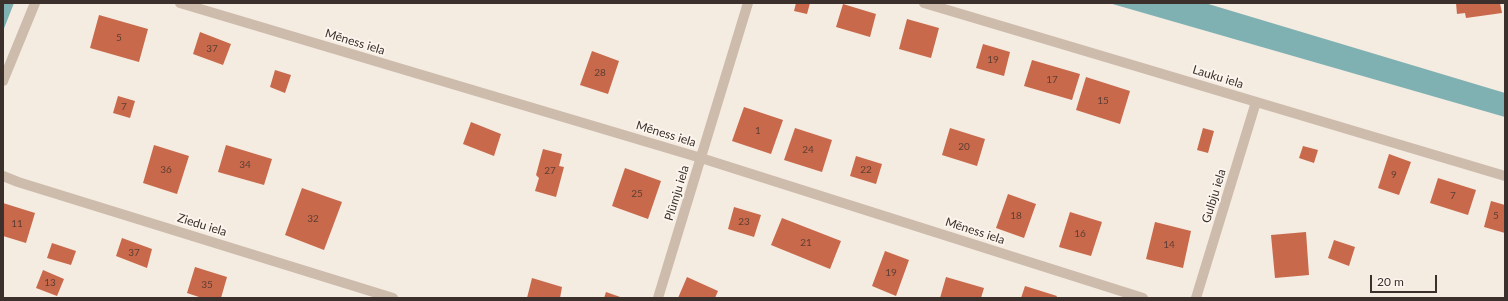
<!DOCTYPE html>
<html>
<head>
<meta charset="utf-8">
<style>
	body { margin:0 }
	#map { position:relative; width:1508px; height:301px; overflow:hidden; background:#f4ebe1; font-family:Lato,sans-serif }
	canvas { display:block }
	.frame { position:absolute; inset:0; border:4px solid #3b302b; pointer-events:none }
	.scale { position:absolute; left:1370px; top:275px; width:67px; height:18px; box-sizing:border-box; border:2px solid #3b302b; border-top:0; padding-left:5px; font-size:12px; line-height:14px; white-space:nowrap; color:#3b302b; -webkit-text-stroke:3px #fbf5ee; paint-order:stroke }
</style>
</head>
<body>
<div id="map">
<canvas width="1508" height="301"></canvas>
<div class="frame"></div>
<div class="scale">20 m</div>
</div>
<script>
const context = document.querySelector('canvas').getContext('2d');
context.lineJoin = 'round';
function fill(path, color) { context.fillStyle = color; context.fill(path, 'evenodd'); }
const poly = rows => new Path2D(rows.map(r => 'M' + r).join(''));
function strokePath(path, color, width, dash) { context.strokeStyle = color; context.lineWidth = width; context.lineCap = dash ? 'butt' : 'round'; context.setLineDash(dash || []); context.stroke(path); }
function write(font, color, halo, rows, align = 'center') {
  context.font = font + ' Lato,sans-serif'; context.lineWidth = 4; context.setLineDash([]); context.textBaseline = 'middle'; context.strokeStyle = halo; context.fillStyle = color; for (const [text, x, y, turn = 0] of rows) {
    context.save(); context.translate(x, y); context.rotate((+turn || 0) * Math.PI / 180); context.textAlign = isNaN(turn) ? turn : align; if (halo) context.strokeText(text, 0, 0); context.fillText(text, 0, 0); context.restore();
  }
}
fill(poly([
	[3,3,14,3,3,31],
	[1109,3,1205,3,1505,93,1505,117]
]), '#7fb0b2');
fill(poly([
	[796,3,810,3,807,14,794,11],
	[1456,3,1500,3,1502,13,1466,18,1465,13,1457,14],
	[843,4,876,14,870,37,836,27],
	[99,15,148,29,139,62,90,48],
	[907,19,939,28,931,58,899,49],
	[200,32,231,44,223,65,193,54],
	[983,44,1010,52,1004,76,976,68],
	[592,51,619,61,608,94,580,85],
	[1032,60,1080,74,1072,100,1024,86],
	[275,70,291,75,285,93,270,87],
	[1086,77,1130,91,1120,124,1076,110],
	[118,96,135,101,130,118,113,113],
	[744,107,783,120,771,154,732,141],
	[471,122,501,134,494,156,463,144],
	[795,128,832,140,822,172,784,160],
	[950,128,985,139,977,166,942,155],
	[1203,128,1214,131,1208,153,1197,150],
	[154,145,189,156,177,194,143,183],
	[226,145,272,159,264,185,218,172],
	[1303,146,1318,150,1314,163,1299,158],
	[543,149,562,154,559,166,564,167,556,197,535,191,539,178,536,175],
	[1389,154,1411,162,1399,195,1378,188],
	[856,156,882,164,876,184,850,176],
	[625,168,661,181,648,219,612,206],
	[1438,178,1476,190,1468,215,1430,203],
	[302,188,342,202,324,250,285,235],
	[1008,194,1036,204,1024,238,996,228],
	[1491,201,1505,205,1505,233,1484,227],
	[3,203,35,213,26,243,3,236],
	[734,207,761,215,754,237,728,229],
	[1070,212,1102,222,1091,256,1059,247],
	[782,218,841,241,830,269,771,245],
	[1155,222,1191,231,1183,268,1146,259],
	[1306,232,1309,275,1275,278,1271,235],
	[122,238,152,249,147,268,116,256],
	[1334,240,1355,247,1349,266,1328,258],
	[52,243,76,251,71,265,47,258],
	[885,251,909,260,896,296,872,286],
	[195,267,227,277,221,298,202,298,187,293],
	[43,270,64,279,57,296,36,288],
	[687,277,718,291,715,298,678,298],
	[946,277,984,288,981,298,940,298],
	[532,278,562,287,560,298,527,298],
	[1025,286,1057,296,1056,298,1021,298],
	[606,292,623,298,604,298]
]), '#c8694b');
strokePath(poly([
	[180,3,701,158,1143,298],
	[924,3,1505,176],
	[3,81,35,3],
	[3,176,18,182,393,298],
	[658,298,748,3],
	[1196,298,1256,102]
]), '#cdbbac', 10);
write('10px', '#5e3e33', null, [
	["5",119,38],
	["37",212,49],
	["19",993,60],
	["28",600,73],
	["17",1052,80],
	["15",1103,101],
	["7",124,107],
	["1",758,131],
	["20",964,147],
	["24",808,150],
	["34",245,165],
	["36",166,170],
	["22",866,170],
	["27",550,171],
	["9",1394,175],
	["25",637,194],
	["7",1453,196],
	["18",1016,216],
	["5",1496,216],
	["32",313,219],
	["23",744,222],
	["11",17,224],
	["16",1080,234],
	["21",806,243],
	["14",1169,245],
	["37",134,253],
	["19",891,273],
	["13",50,283],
	["35",207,285]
]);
write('12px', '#3b302b', '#fbf5ee', [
	["Mēness iela",355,42,17],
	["Lauku iela",1218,77,17],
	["Mēness iela",666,134,17],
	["Plūmju iela",677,193,-73],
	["Gulbju iela",1214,196,-73],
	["Ziedu iela",202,225,17],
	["Mēness iela",975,231,18]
]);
</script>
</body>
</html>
